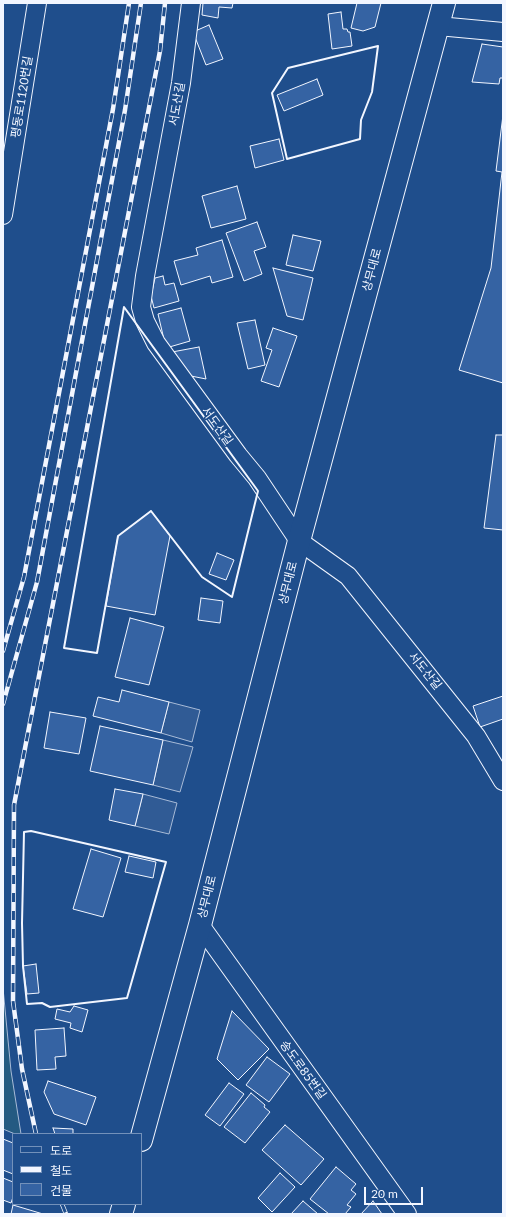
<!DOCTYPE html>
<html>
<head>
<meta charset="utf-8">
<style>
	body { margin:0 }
	#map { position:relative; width:506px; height:1217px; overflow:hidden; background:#1f4e8c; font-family:Lato,"Noto Sans KR",sans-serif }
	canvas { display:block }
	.frame { position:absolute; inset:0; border:4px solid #f2f6ff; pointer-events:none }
	.legend { position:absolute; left:12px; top:1133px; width:130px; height:72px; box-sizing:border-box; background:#1f4e8c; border:1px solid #7391ba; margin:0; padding:5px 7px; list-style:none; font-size:12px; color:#f2f6ff }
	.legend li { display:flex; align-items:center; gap:8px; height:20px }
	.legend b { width:20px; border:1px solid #7391ba }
	.scale { position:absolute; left:364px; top:1187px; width:59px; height:18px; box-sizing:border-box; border:2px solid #f2f6ff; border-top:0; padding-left:5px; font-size:12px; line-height:14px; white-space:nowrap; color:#f2f6ff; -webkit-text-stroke:3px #1f4e8c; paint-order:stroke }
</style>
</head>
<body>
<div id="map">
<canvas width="506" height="1217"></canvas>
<div class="frame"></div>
<ul class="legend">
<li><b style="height:5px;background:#1f4e8c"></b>도로</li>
<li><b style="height:5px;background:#f2f6ff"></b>철도</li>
<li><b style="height:11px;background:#3563a3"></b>건물</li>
</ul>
<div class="scale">20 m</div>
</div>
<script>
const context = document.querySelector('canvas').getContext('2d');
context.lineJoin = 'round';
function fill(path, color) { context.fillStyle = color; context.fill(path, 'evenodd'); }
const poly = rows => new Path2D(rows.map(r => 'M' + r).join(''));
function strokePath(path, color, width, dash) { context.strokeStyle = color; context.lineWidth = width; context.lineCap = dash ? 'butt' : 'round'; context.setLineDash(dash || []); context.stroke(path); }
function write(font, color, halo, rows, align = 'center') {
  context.font = font + ' Lato,"Noto Sans KR",sans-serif'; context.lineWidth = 3; context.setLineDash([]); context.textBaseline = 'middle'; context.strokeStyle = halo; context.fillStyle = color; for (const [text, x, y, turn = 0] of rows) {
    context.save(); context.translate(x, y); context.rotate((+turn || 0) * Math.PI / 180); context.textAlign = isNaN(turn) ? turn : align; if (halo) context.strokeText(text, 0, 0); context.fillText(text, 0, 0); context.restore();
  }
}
const green = poly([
	[3,988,11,1071,21,1134,15,1134,3,1129,3,988]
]);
fill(green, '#245a82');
strokePath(green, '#a8bbd7', 1);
const parking = poly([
	[169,702,200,710,192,742,161,733,169,702],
	[163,740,193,747,180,792,153,785,163,740],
	[143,794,177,803,169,834,135,826,143,794]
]);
fill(parking, '#305b95');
strokePath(parking, '#a8bbd7', 1);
const building = poly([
	[203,3,233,3,232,8,219,7,218,18,202,15,203,3],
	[357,3,381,3,375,27,363,31,351,28,357,3],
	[341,12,343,29,347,29,348,32,350,32,352,46,332,49,328,14,341,12],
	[209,25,223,59,206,65,193,32,209,25],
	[482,44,503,47,503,78,500,78,499,84,472,82,482,44],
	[317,79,323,95,284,111,277,95,317,79],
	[503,115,503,383,459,370,491,268,502,172,496,171,503,115],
	[279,139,284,160,255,168,250,146,279,139],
	[237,186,246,219,211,228,202,196,237,186],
	[257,222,266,247,254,251,262,274,244,281,226,233,257,222],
	[293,235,321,241,313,271,286,265,293,235],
	[222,240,233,277,212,283,210,276,181,285,174,261,198,255,196,248,222,240],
	[273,268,313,278,303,320,287,316,273,268],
	[163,276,165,285,174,283,179,301,154,308,151,296,155,278,163,276],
	[181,308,190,341,166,348,158,314,181,308],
	[255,320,265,365,248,369,237,323,255,320],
	[273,328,297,336,279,387,261,381,272,350,266,348,273,328],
	[199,347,206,379,186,375,172,352,199,347],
	[496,435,503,435,503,530,484,528,496,435],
	[151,511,170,536,155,615,106,606,118,536,151,511],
	[217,553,234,560,226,580,209,574,217,553],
	[201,598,223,601,220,623,198,620,201,598],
	[130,618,164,627,149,685,115,677,130,618],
	[122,690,169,702,161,733,93,716,98,697,119,702,122,690],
	[503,696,503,719,480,727,473,706,503,696],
	[50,712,86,718,79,754,44,748,50,712],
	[100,726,163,740,153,785,90,771,100,726],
	[115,789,143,794,135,826,109,820,115,789],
	[91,849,121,858,103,917,73,909,91,849],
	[129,856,156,862,153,878,125,872,129,856],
	[36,964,39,993,27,994,23,966,36,964],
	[74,1006,88,1010,82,1032,70,1028,71,1023,55,1019,57,1009,70,1012,74,1006],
	[232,1011,269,1049,238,1080,217,1059,232,1011],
	[64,1028,66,1056,55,1057,56,1069,37,1070,35,1030,64,1028],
	[267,1057,290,1074,269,1102,246,1085,267,1057],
	[48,1081,96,1097,86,1125,54,1114,44,1092,48,1081],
	[229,1083,244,1094,220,1126,205,1115,229,1083],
	[251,1093,265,1105,264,1107,270,1112,245,1143,224,1127,251,1093],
	[285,1125,324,1159,301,1185,262,1150,285,1125],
	[53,1128,73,1129,73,1134,55,1134,53,1128],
	[3,1139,13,1143,13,1174,3,1170,3,1139],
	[336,1167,356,1184,351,1190,356,1194,347,1205,351,1207,345,1214,329,1214,310,1199,336,1167],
	[280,1173,295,1187,272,1212,258,1198,280,1173],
	[3,1178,13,1182,13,1197,11,1203,3,1200,3,1178],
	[303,1201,318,1214,291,1214,303,1201],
	[373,1201,382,1214,361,1214,373,1201],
	[13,1205,43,1214,11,1214,13,1205]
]);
fill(building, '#3563a3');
strokePath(building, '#f2f6ff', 1);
const minor = poly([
	[191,3,181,83,145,276,141,307,145,321,156,343,238,455,257,478,299,541,348,576,476,736,503,781],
	[438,26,503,32],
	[3,215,37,3],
	[200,925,407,1214]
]);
const secondary = poly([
	[141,1140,200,925,299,541,444,3],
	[121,1214,124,1204]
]);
strokePath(minor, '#f2f6ff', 20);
strokePath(secondary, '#f2f6ff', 24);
strokePath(minor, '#1f4e8c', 18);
strokePath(secondary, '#1f4e8c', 22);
const rail = poly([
	[3,651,24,577,113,109,129,3],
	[3,704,37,582,125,110,141,3],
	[36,1134,22,1069,13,1001,14,805,160,51,165,3],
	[62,1204,66,1214]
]);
strokePath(rail, '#f2f6ff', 4.5);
strokePath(rail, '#1f4e8c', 3, [9]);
strokePath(poly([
	[378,46,372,92,361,120,360,139,287,159,272,93,288,68,378,46],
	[124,307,258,491,232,597,202,577,151,511,118,536,97,653,64,648,124,307],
	[31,831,166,862,127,998,50,1007,42,1003,27,1004,23,966,22,923,24,832,31,831]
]), '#f2f6ff', 2);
write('12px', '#f2f6ff', '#1f4e8c', [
	["평동로1120번길",22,97,-81],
	["서도산길",177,104,-80],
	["상무대로",372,270,-75],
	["서도산길",217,426,54],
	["상무대로",288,583,-76],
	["서도산길",425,671,51],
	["상무대로",207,897,-76],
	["송도로85번길",303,1070,54]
]);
</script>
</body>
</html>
